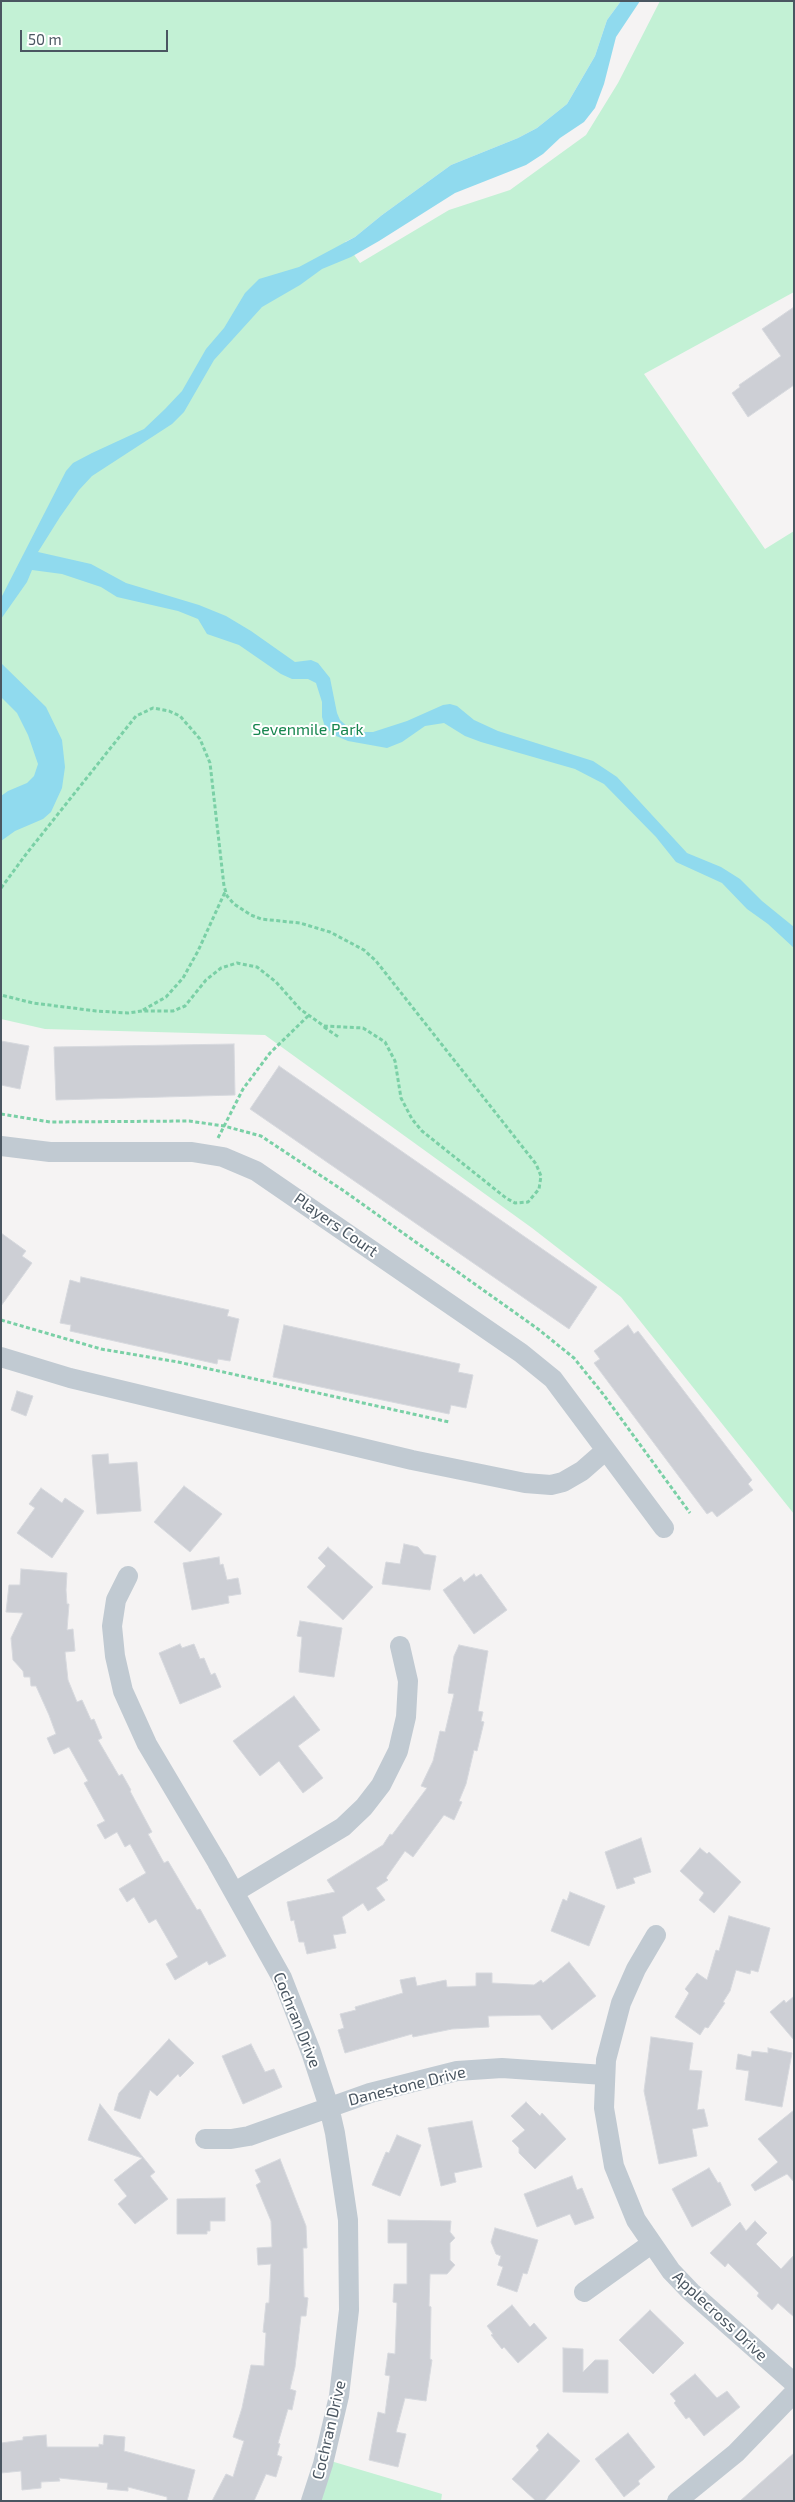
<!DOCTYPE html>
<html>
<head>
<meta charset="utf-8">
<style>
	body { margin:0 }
	#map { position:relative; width:795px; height:2502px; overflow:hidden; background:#f5f3f3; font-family:"Exo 2",sans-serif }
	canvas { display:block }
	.frame { position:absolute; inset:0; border:2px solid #4a5661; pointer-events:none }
	.scale { position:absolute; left:20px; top:30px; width:148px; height:22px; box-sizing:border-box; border:2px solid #4a5661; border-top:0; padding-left:6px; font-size:15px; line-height:18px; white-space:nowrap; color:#4a5661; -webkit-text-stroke:4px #fff; paint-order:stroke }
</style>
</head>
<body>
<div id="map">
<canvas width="795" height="2502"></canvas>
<div class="frame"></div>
<div class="scale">50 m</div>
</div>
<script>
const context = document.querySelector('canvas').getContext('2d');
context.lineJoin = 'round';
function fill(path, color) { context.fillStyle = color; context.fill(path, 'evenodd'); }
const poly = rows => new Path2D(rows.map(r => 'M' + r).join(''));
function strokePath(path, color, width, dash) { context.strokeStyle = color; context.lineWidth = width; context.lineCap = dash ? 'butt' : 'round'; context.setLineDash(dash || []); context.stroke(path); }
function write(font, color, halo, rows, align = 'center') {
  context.font = font + ' "Exo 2",sans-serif'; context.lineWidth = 4; context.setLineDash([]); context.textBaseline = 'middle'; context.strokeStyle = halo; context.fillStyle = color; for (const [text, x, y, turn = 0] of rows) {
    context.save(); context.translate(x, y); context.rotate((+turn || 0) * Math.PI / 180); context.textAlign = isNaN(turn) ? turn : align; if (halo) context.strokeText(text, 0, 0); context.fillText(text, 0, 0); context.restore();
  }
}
fill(poly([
	[1,1,621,1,607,20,595,56,567,104,537,128,518,138,451,165,382,215,355,237,345,242,360,263,449,210,510,190,586,135,618,83,660,1,794,1,794,292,644,374,765,549,794,531,794,1514,621,1297,532,1228,265,1035,45,1029,1,1019],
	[324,2459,442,2494,441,2501,311,2501]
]), '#c3f1d5');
fill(poly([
	[621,1,640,1,616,37,604,84,595,108,584,122,560,138,543,154,526,165,455,193,379,241,351,257,322,269,300,285,262,307,214,360,184,412,172,424,92,476,79,490,60,517,38,552,91,564,126,583,199,605,226,616,251,631,295,662,311,660,318,663,330,678,337,713,340,720,349,728,360,732,373,732,407,721,443,705,450,704,457,706,474,720,498,731,593,761,617,777,687,853,721,867,740,879,762,901,794,927,794,948,768,924,747,909,722,883,676,862,656,837,604,784,575,769,481,742,465,736,444,723,425,726,402,742,387,748,348,741,334,735,325,727,322,717,322,702,316,683,308,679,292,679,281,674,239,645,207,634,198,619,178,611,117,597,101,587,62,574,32,570,27,582,1,619,1,598,66,471,73,463,92,453,144,429,165,409,182,391,206,349,224,328,245,293,259,279,299,267,355,237,382,215,451,165,518,138,537,128,567,104,595,56,607,20],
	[1,663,46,707,62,740,65,767,62,788,51,812,43,819,15,831,1,841,1,796,8,791,27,783,34,776,38,764,28,735,17,713,1,697]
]), '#90daee');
const building = poly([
	[794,307,794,385,748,417,732,393,740,387,739,385,781,356,762,329,794,307],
	[1,1041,29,1046,20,1089,1,1085,1,1041],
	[234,1044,235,1095,56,1100,54,1047,234,1044],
	[279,1066,597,1287,569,1329,250,1109,279,1066],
	[1,1233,26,1251,22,1256,32,1263,1,1306,1,1233],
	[81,1277,229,1310,227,1316,239,1319,230,1361,218,1359,217,1364,70,1331,71,1325,60,1323,70,1280,80,1283,81,1277],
	[284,1325,460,1364,458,1372,473,1375,466,1408,451,1405,449,1414,273,1377,284,1325],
	[628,1325,634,1334,638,1331,752,1480,748,1484,753,1490,717,1517,712,1511,707,1514,594,1363,600,1359,594,1351,628,1325],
	[17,1391,33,1396,26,1416,11,1410,17,1391],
	[108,1454,109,1464,137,1462,141,1511,97,1514,92,1455,108,1454],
	[184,1486,222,1514,190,1552,154,1522,184,1486],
	[41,1488,62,1503,65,1498,84,1511,52,1558,17,1533,35,1508,29,1504,41,1488],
	[404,1544,418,1547,424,1554,436,1556,430,1590,382,1584,386,1562,400,1564,404,1544],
	[328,1547,373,1587,343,1620,307,1587,326,1566,318,1558,328,1547],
	[219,1557,220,1565,223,1564,227,1580,238,1578,241,1594,228,1596,229,1603,192,1610,183,1563,219,1557],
	[21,1569,67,1573,66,1590,67,1604,69,1604,67,1630,73,1629,75,1651,65,1652,68,1680,77,1702,82,1700,91,1720,94,1719,102,1738,98,1740,119,1776,122,1774,131,1790,130,1791,152,1832,148,1834,164,1863,168,1861,197,1910,200,1909,226,1956,209,1965,207,1961,175,1980,166,1964,178,1957,156,1919,149,1923,134,1897,127,1902,119,1889,146,1873,130,1844,125,1847,117,1832,105,1839,97,1825,105,1821,84,1783,88,1781,69,1747,54,1754,47,1738,56,1734,49,1715,36,1686,31,1686,30,1677,24,1677,23,1671,13,1660,11,1638,23,1613,6,1612,9,1585,20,1585,21,1569],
	[474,1574,476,1577,481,1574,507,1610,474,1634,443,1590,461,1577,464,1582,474,1574],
	[300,1621,342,1628,334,1677,299,1672,302,1637,297,1636,300,1621],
	[180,1644,182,1648,194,1644,200,1659,204,1658,211,1675,215,1673,221,1687,180,1704,159,1653,180,1644],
	[459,1645,488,1651,478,1711,483,1712,481,1721,484,1722,477,1751,474,1750,466,1784,459,1801,462,1802,454,1820,444,1815,413,1857,405,1851,386,1878,388,1880,376,1888,385,1900,368,1911,363,1903,342,1917,346,1933,333,1935,336,1948,307,1954,304,1942,299,1942,294,1920,291,1921,287,1902,335,1892,327,1880,383,1845,390,1834,392,1835,427,1788,421,1786,433,1761,440,1731,445,1732,454,1694,448,1693,454,1656,459,1645],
	[294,1696,320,1730,298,1746,323,1778,303,1793,279,1761,260,1776,233,1741,294,1696],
	[641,1838,651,1872,633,1878,635,1883,617,1889,605,1852,641,1838],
	[700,1848,707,1854,709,1852,741,1882,714,1913,699,1900,704,1893,680,1871,700,1848],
	[570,1892,605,1906,589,1946,551,1931,563,1899,567,1901,570,1892],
	[729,1916,770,1928,758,1972,751,1970,750,1974,736,1970,730,1991,723,2002,725,2003,708,2028,705,2027,700,2035,675,2017,689,1993,685,1989,697,1973,707,1980,716,1950,719,1951,729,1916],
	[569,1962,596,1996,552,2030,540,2015,488,2016,489,2027,452,2029,413,2037,412,2034,345,2053,338,2030,344,2028,340,2014,356,2010,355,2007,403,1993,400,1980,415,1977,417,1986,446,1980,447,1987,476,1986,476,1973,492,1973,492,1983,534,1985,541,1980,543,1983,569,1962],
	[794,1996,794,2040,770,2012,784,2000,786,2003,794,1996],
	[651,2037,693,2043,689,2070,702,2071,697,2110,704,2109,708,2126,692,2129,697,2156,659,2164,644,2091,651,2037],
	[169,2039,194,2063,180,2077,178,2074,157,2096,150,2090,140,2119,114,2110,119,2093,169,2039],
	[251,2044,265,2072,274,2069,282,2087,243,2104,222,2056,251,2044],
	[768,2048,792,2053,782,2107,745,2100,749,2071,736,2069,738,2054,751,2057,752,2051,768,2053,768,2048],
	[526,2102,540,2116,542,2113,566,2139,535,2169,519,2153,519,2148,512,2141,525,2130,511,2116,526,2102],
	[100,2104,155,2172,150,2176,168,2199,135,2224,118,2204,127,2196,114,2180,142,2158,88,2140,100,2104],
	[794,2110,794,2182,787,2174,755,2191,751,2185,778,2162,758,2139,794,2110],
	[472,2121,482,2167,454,2173,456,2182,441,2186,428,2128,472,2121],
	[397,2135,421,2145,400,2196,372,2185,386,2152,389,2153,397,2135],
	[280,2159,306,2226,307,2248,303,2248,304,2297,308,2298,306,2316,301,2316,295,2367,290,2389,296,2391,292,2410,288,2409,278,2443,280,2444,277,2455,282,2457,276,2477,266,2474,254,2501,212,2501,226,2474,233,2477,244,2441,233,2437,242,2408,251,2365,264,2366,266,2333,263,2332,266,2303,269,2303,271,2264,258,2265,257,2248,272,2247,271,2221,256,2185,261,2182,255,2170,280,2159],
	[709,2168,718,2183,720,2182,731,2205,692,2227,672,2189,709,2168],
	[572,2176,577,2190,582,2188,594,2218,575,2225,570,2214,537,2227,524,2194,572,2176],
	[225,2198,225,2221,210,2221,210,2231,207,2231,207,2234,177,2234,177,2199,225,2198],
	[388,2220,451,2221,450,2232,455,2238,450,2243,450,2260,455,2265,447,2274,430,2274,429,2306,431,2307,430,2359,432,2360,426,2401,405,2398,396,2432,406,2434,398,2467,369,2460,378,2412,385,2414,390,2376,385,2375,388,2353,395,2354,397,2303,393,2302,394,2284,407,2284,407,2243,388,2243,388,2220],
	[755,2221,767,2233,756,2244,781,2269,794,2255,794,2317,778,2303,772,2310,757,2296,759,2293,728,2263,725,2267,710,2253,740,2222,746,2231,755,2221],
	[495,2228,538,2240,527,2274,523,2273,517,2292,497,2285,503,2267,498,2265,501,2256,496,2254,491,2242,495,2228],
	[512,2305,530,2327,534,2323,547,2338,518,2363,504,2347,502,2349,491,2335,493,2334,487,2326,512,2305],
	[650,2310,684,2343,653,2374,619,2340,650,2310],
	[563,2348,583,2349,583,2372,595,2360,608,2360,608,2393,563,2392,563,2348],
	[695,2374,717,2398,727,2391,740,2407,704,2436,689,2417,686,2419,674,2403,676,2401,670,2394,695,2374],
	[548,2433,580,2461,544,2501,536,2501,512,2479,539,2450,536,2446,548,2433],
	[628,2433,655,2467,638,2481,640,2484,624,2497,595,2459,628,2433],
	[46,2435,47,2447,99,2447,99,2444,103,2445,104,2435,125,2437,124,2451,195,2470,187,2501,167,2501,167,2497,128,2487,128,2491,107,2489,108,2483,59,2478,60,2481,41,2482,41,2488,22,2490,21,2471,1,2473,1,2443,23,2440,23,2437,46,2435],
	[794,2453,794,2501,740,2501,794,2453]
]);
fill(building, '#cdcfd5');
strokePath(building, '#d7d9de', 1);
strokePath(poly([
	[1,888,27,853,136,716,153,708,169,711,180,716,200,739,210,763,224,886,227,896,234,904,251,915,261,919,300,923,330,932,364,950,376,961,536,1164,541,1176,539,1189,528,1202,515,1203,506,1198,422,1131,412,1119,401,1098,395,1061,385,1042,363,1028,324,1026,300,1009,276,982,257,967,237,963,221,968,206,980,185,1006,173,1011,142,1011,128,1013,96,1011,33,1003,1,995],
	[143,1010,166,997,183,978,198,951,225,892],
	[324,1027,340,1038],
	[1,1114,50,1122,189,1121,224,1126,261,1136,344,1191,538,1329,574,1358,603,1394,690,1513],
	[218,1138,243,1089,270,1053,308,1016],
	[1,1320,101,1349,178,1362,449,1422]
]), '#7ad0a6', 3, [4, 2.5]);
strokePath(poly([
	[1,1146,50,1152,192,1152,223,1157,256,1171,521,1353,553,1379,664,1528],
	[1,1357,70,1378,412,1460,525,1483,551,1485,563,1482,582,1471,606,1450],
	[128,1576,116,1600,112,1626,115,1656,123,1691,147,1744,217,1862,282,1978,311,2052,329,2107,335,2133,348,2220,349,2310,339,2396,323,2464,311,2501],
	[235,1892,343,1827,364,1807,381,1785,398,1751,406,1717,408,1681,400,1646],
	[656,1935,636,1969,621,2003,606,2060,604,2108,614,2166,636,2220,671,2271,691,2292,794,2383],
	[205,2139,231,2139,249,2136,370,2093,457,2071,502,2068,604,2075],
	[584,2292,651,2244],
	[677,2501,736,2453,794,2393]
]), '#c1cad2', 20);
write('16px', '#17864f', '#fff', [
	["Sevenmile Park",308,730]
]);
write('16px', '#4a5661', '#fff', [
	["Players Court",336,1225,35],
	["Cochran Drive",297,2020,68],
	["Danestone Drive",407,2086,-14],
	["Applecross Drive",720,2316,43],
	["Cochran Drive",329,2430,-77]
]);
</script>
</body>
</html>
